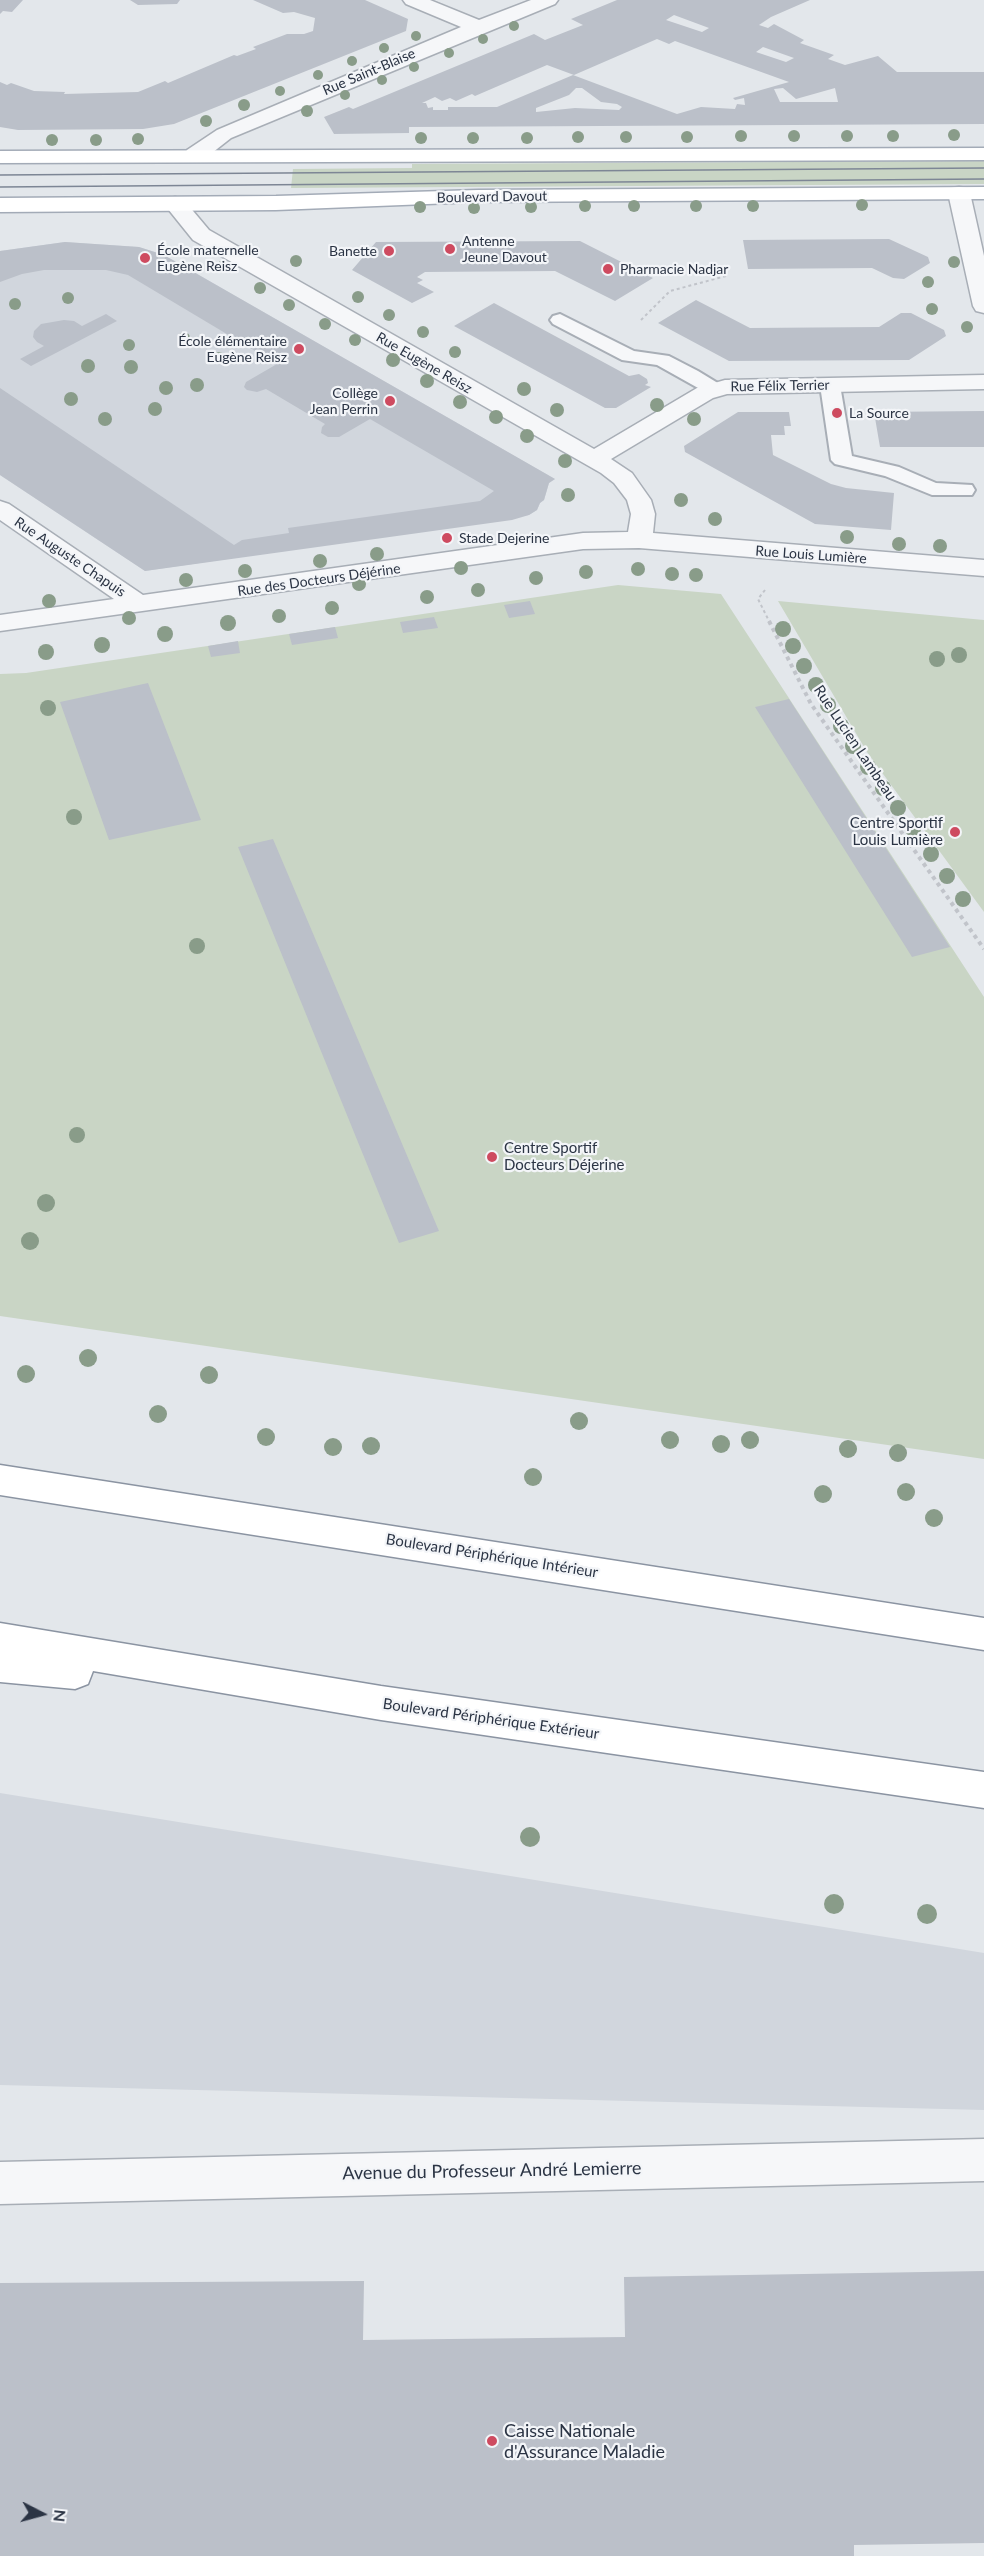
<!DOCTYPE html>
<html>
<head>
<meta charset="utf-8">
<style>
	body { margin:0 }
	#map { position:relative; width:984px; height:2556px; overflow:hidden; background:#e3e7eb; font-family:Lato,sans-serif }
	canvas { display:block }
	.north { position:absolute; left:12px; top:2484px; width:60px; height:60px; -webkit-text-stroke:4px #f3f5f8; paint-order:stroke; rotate:96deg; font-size:16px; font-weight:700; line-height:24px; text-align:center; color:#2b3444 }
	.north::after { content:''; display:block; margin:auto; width:21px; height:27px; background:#2b3444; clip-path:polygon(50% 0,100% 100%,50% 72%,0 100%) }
</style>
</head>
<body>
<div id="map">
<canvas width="984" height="2556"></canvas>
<div class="north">N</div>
</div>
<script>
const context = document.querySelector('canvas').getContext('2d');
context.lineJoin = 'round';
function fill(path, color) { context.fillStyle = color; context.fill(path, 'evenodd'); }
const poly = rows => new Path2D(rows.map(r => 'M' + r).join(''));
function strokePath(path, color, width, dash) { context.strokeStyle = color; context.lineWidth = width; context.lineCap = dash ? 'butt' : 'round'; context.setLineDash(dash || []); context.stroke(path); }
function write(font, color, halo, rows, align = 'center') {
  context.font = font + ' Lato,sans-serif'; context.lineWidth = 4.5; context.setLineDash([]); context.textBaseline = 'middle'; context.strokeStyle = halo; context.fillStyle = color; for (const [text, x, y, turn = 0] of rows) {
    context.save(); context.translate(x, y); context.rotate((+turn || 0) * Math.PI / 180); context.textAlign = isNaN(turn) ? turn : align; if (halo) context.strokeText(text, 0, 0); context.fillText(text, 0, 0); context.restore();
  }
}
fill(poly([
	[65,242,139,247,164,255,555,479,549,483,544,500,540,503,537,510,529,515,145,571,0,475,0,251],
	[0,1793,984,1953,984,2110,0,2085]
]), '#d1d6dd');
fill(poly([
	[984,161,984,184,291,188,293,169,412,168,412,164],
	[618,585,721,594,984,997,984,1459,0,1316,0,674,26,673],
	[778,601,984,620,984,912,867,752]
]), '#c9d5c5');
fill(poly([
	[0,0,23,0,12,12,3,11,0,14],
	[130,0,180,0,177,4,138,5],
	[253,0,365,0,408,19,406,31,174,124,143,129,18,130,0,127,0,82,7,85,11,83,34,91,65,92,64,94,138,92,165,81,168,83,234,55,237,56,256,49,253,47,287,34,304,34,313,31,315,18,294,12,283,13],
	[617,0,810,0,771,17,759,25,768,28,774,24,804,40,800,43,834,55,828,59,845,65,878,56,897,72,984,72,984,124,409,127,409,133,334,134,324,117,349,107,353,109,534,34,545,40,583,25,571,19],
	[674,15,709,28,702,32,666,20],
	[657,39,669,44,675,41,789,82,733,98,735,100,744,98,745,105,737,104,735,109,701,107,677,114,573,75,497,107,448,107,448,110,433,110,433,107,428,108,426,103,422,103,435,97,442,101,450,98,456,101,472,94,475,96,547,65,574,75],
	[763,47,794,58,786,62,756,52],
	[576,88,582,88,601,102,617,104,622,107,619,110,575,108,536,112,536,108,569,95],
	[783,88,796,99,835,88,838,102,780,102,774,89],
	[889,239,928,257,930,263,904,279,893,278,872,268,748,269,743,240],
	[580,241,653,278,615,301,555,271,425,272,417,277,423,280,417,283,434,292,412,303,352,270,376,242],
	[65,242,139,247,164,255,555,479,549,483,544,500,540,503,537,510,529,515,512,520,145,571,0,475,0,388,234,545,242,540,289,533,288,528,480,501,494,491,370,419,339,437,328,437,321,433,322,427,325,424,266,389,257,392,247,390,244,387,246,382,277,364,128,275,106,270,44,270,22,274,0,282,0,251],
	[696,300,750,328,879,327,901,313,911,313,944,330,946,336,909,360,729,361,658,323],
	[494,303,629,376,639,374,647,379,648,383,645,385,651,387,616,408,605,408,454,326],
	[106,314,117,321,31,366,20,359,44,346,37,342,33,337,34,331,41,324,64,320,74,321,82,326],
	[984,411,984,447,880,447,874,412],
	[738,412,789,412,791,426,784,426,785,435,771,435,773,455,831,484,846,488,894,493,891,530,815,524,685,452,684,446],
	[530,601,535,614,509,618,504,605],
	[434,617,438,628,403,633,400,622],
	[335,627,338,638,292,645,289,634],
	[238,641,240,653,211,657,208,646],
	[148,683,201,820,109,840,60,702],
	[789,699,950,947,912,957,755,707],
	[273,839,439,1231,399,1243,238,847],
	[984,2271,984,2543,854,2545,854,2556,0,2556,0,2283,364,2281,363,2340,625,2337,624,2277]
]), '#bbc0c9');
const lane = poly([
	[560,314,634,351,669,356,698,371,721,385,724,389,721,393,707,393,657,365,622,360,553,324,550,320,553,316,560,314],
	[830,379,837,381,840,385,852,456,899,467,936,483,972,485,975,490,972,495,932,495,885,476,835,464,831,460,820,385,823,381,830,379]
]);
const street = poly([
	[403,0,430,0,479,20,531,0,558,0,555,4,231,138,203,160,195,161,187,160,184,155,187,150,217,130,461,27,406,4,403,0],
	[959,187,967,188,970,193,984,256,984,313,976,311,973,306,948,193,951,188,959,187],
	[175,197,183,199,209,230,594,449,697,388,725,380,984,375,984,389,727,394,713,398,611,459,632,473,651,500,655,514,653,533,984,560,984,576,639,548,583,549,0,631,0,615,114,599,0,520,0,501,9,504,143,595,583,533,628,532,631,514,627,500,614,483,601,473,193,240,164,204,167,199,175,197],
	[984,2139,984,2181,0,2204,0,2162,984,2139]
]);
const primary = poly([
	[984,148,984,160,0,163,0,151,984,148],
	[984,187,984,199,478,202,276,210,0,212,0,198,276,196,478,190,984,187]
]);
const highway = poly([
	[0,1465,984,1618,984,1650,0,1495,0,1465],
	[0,1623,381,1686,984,1772,984,1808,381,1720,93,1671,88,1684,75,1689,0,1682,0,1623]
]);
strokePath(lane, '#a8aeb6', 4);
strokePath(street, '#a8aeb6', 3);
strokePath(primary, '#a3abb7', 3);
strokePath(highway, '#8b94a2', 3);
strokePath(poly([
	[641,320,670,291,726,276],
	[765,590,758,599,770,623]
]), '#c1c4ca', 2, [3, 3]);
strokePath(poly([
	[769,621,811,704,984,949]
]), '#c1c4ca', 4, [4, 4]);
fill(lane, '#f6f7f9');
fill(street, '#f6f7f9');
fill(primary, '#fff');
fill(highway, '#fff');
strokePath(poly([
	[0,175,984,168],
	[0,187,984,179]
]), '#7d8695', 1.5);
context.fillStyle = '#899c89';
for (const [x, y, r] of [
	[514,26,5],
	[416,36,5],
	[483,39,5],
	[384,48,5],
	[449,53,5],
	[352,61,5],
	[414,67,5],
	[318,75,5],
	[382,80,5],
	[280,91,5],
	[345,95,5],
	[244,105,6],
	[307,111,6],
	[206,121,6],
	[954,135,6],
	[741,136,6],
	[794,136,6],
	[847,136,6],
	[893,136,6],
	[578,137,6],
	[626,137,6],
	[687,137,6],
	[421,138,6],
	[473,138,6],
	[527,138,6],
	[138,139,6],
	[52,140,6],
	[96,140,6],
	[862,205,6],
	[585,206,6],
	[634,206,6],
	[696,206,6],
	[753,206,6],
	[420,207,6],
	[531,207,6],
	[474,208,6],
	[296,261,6],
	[954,262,6],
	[222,267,6],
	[928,282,6],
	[260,288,6],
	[358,297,6],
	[68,298,6],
	[15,304,6],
	[289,305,6],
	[932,309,6],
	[389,315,6],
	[325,324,6],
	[967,327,6],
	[423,332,6],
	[184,338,6],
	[355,340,6],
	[129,345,6],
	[455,352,6],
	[219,358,6],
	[393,360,7],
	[88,366,7],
	[131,367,7],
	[427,381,7],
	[197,385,7],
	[166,388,7],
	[524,389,7],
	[71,399,7],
	[460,402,7],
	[657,405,7],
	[155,409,7],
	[557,410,7],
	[496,417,7],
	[105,419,7],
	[694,419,7],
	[527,436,7],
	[565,461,7],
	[568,495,7],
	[681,500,7],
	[715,519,7],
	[847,537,7],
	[899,544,7],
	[940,546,7],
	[377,554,7],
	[320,561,7],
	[461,568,7],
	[638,569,7],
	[245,571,7],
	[586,572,7],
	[672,574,7],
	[696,575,7],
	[536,578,7],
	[186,580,7],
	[359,584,7],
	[478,590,7],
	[427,597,7],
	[49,601,7],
	[332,608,7],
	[279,616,7],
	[129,618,7],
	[228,623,8],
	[783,629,8],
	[165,634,8],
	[102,645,8],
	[793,646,8],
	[46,652,8],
	[959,655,8],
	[937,659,8],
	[804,666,8],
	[816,685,8],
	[828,705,8],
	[48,708,8],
	[841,726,8],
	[853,746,8],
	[868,767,8],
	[883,788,8],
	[898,808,8],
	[74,817,8],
	[913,829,8],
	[931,854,8],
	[947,876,8],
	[963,899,8],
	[197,946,8],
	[77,1135,8],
	[46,1203,9],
	[30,1241,9],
	[88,1358,9],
	[26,1374,9],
	[209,1375,9],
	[158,1414,9],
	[579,1421,9],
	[266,1437,9],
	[670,1440,9],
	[750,1440,9],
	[721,1444,9],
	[371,1446,9],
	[333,1447,9],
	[848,1449,9],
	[898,1453,9],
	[533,1477,9],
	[906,1492,9],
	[823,1494,9],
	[934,1518,9],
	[530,1837,10],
	[834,1904,10],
	[927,1914,10]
]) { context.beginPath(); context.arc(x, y, r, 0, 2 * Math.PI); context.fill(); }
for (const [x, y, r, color] of [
	[450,249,6,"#ce4b60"],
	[389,251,6,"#ce4b60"],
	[145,258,6,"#ce4b60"],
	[608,269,6,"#ce4b60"],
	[299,349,6,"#ce4b60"],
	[390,401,6,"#ce4b60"],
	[837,413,6,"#ce4b60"],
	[447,538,6,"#ce4b60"],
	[955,832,6,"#ce4b60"],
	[492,1157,6,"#ce4b60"],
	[492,2441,6,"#ce4b60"]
]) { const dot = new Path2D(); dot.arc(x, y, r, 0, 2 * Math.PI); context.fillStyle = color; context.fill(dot); strokePath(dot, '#f3f5f8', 2); }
write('14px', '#2b3444', '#f3f5f8', [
	["Rue Saint-Blaise",369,72,-23],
	["Boulevard Davout",492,197,-1],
	["Rue Eugène Reisz",424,363,30],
	["Rue Félix Terrier",780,386,-1],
	["Rue Louis Lumière",811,555,4],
	["Rue Auguste Chapuis",70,557,34],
	["Rue des Docteurs Déjérine",319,580,-8]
]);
write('14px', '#2b3444', '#f3f5f8', [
	["Antenne",462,241],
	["Jeune Davout",462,257],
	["École maternelle",157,250],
	["Eugène Reisz",157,266],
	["Banette",377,251,"right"],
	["Pharmacie Nadjar",620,269],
	["École élémentaire",287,341,"right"],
	["Eugène Reisz",287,357,"right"],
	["Collège",378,393,"right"],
	["Jean Perrin",378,409,"right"],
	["La Source",849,413],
	["Stade Dejerine",459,538]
], 'left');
write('15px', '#2b3444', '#f3f5f8', [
	["Rue Lucien Lambeau",855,743,56],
	["Boulevard Périphérique Intérieur",492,1556,9],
	["Boulevard Périphérique Extérieur",491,1719,8]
]);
write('15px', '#2b3444', '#f3f5f8', [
	["Centre Sportif",943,823],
	["Louis Lumière",943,840],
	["Centre Sportif",504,1148,"left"],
	["Docteurs Déjerine",504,1165,"left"]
], 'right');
write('18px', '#2b3444', '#f3f5f8', [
	["Avenue du Professeur André Lemierre",492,2171,-1]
]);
write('18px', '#2b3444', '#f3f5f8', [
	["Caisse Nationale",504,2431],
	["d'Assurance Maladie",504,2452]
], 'left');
</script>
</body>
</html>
